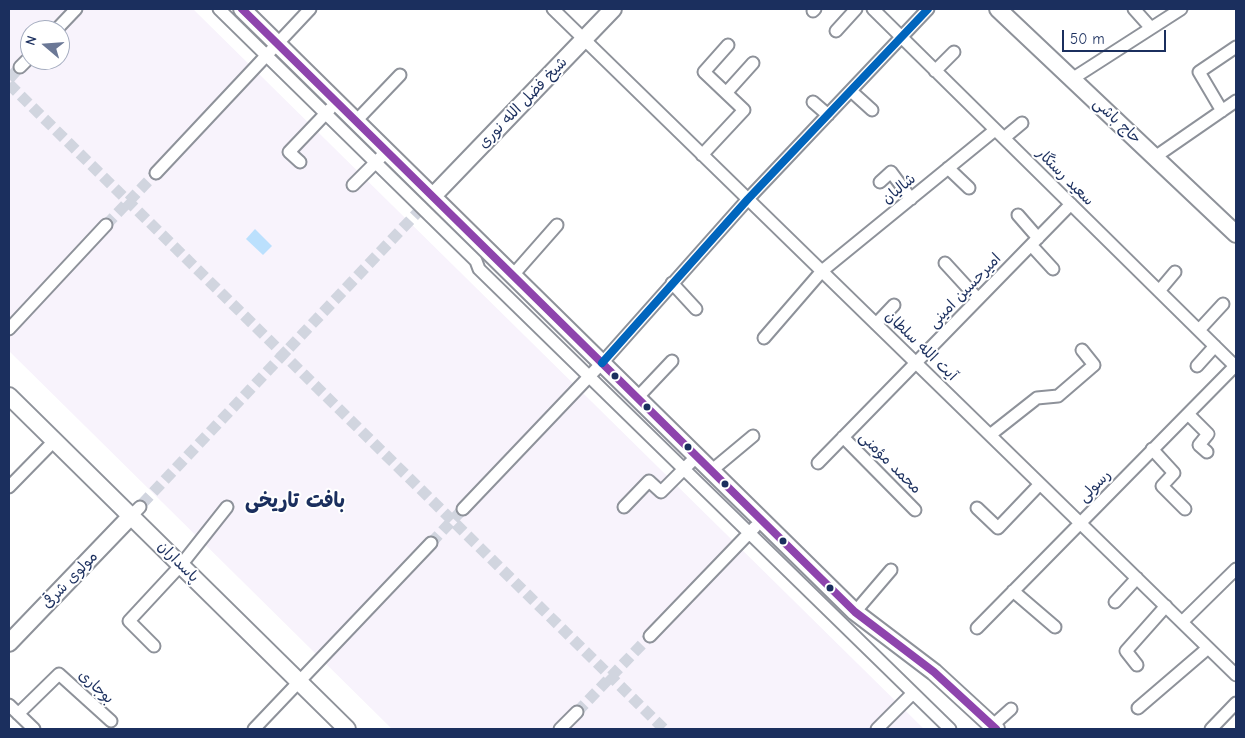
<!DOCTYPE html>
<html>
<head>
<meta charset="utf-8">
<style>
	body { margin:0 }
	#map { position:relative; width:1245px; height:738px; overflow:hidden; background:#fff; font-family:"Comic Neue",sans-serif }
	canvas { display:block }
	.frame { position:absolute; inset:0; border:10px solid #1b2f5e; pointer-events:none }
	.north { position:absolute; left:20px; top:20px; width:50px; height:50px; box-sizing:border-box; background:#fff; border:1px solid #a4acbf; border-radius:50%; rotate:288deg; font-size:14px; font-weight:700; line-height:20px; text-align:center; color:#1b2f5e }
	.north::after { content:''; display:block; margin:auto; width:18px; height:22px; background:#6b7896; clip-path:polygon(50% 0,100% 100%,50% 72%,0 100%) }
	.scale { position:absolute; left:1062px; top:30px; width:104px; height:22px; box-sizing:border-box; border:2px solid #1b2f5e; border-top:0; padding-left:6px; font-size:15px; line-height:18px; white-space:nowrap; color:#1b2f5e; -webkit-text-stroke:4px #fff; paint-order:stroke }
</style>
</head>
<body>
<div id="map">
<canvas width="1245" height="738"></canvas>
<div class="frame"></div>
<div class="north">N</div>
<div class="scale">50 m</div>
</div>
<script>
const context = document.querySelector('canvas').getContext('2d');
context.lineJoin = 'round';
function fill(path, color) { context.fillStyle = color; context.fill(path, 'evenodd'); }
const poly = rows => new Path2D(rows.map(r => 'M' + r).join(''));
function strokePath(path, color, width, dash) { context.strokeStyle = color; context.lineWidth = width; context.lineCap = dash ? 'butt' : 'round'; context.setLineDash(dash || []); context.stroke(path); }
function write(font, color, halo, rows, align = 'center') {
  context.font = font + ' "Comic Neue","Playpen Sans Arabic",sans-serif'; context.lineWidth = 4; context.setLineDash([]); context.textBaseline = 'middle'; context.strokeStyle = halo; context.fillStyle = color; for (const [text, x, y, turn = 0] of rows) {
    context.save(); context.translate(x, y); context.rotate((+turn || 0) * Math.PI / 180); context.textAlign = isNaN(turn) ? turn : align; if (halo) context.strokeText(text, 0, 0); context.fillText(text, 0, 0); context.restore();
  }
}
fill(poly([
	[9,9,193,9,924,729,392,729,9,351],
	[30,30,60,30,60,60,30,60]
]), '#f8f3fc');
fill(poly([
	[255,229,272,246,263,255,246,239]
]), '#bbe0fd');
strokePath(poly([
	[9,79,20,67],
	[9,84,664,729],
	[106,225,156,173],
	[142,504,433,196],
	[431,543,463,509],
	[577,712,650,636]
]), '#d1d5df', 11, [11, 5.5]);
const street = poly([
	[219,9,476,261,479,269,950,729],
	[553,9,1236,675],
	[873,9,1236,367],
	[1134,9,1151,28],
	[813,11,815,9],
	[56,30,76,9],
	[836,31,856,9],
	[20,67,30,57],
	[935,71,954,52],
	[1072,79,1181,9],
	[851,91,872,110],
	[726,93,753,63],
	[813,102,828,115],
	[1222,111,1199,72,1236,47],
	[356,121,400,75],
	[1004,138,1022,123],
	[702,155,744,110,704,72,728,45],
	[1155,157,1236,101],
	[300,162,289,152,330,109],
	[948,168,969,188],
	[156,173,310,9],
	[880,182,891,172,911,199],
	[353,185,387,151],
	[1018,215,1038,238],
	[1031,245,1053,269],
	[945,263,978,299],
	[513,275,557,225],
	[672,283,696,309],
	[1159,291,1175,272],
	[876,324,894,305],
	[9,329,106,225],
	[1199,330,1223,304],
	[764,338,822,271,995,130],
	[1197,366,1215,346],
	[637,398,672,361],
	[1188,414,1208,434,1199,445,1207,452],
	[990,435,1037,398,1058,396,1094,365,1082,350],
	[843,437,915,510],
	[1152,449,1174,473,1162,486,1185,509],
	[818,463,1071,204],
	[711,471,753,436],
	[9,487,54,441],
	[624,507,649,481,661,492,697,456],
	[977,508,998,528,1040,484],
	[463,509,602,363,748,199,928,9],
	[131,516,140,507],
	[1013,591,1055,627],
	[1115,602,1137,578],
	[855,612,891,570],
	[1182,622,1236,569],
	[977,628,1235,366],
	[650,636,755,527],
	[154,646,129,621,181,565,227,507],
	[1137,665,1126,651,1166,606],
	[9,705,34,729],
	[1138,708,1208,648],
	[18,714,59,674,111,721],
	[992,726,1011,709],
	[254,729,431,543],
	[560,729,577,712],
	[877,729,913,693],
	[1211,729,1236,703]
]);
const secondary = poly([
	[242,9,855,612,934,672,996,729],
	[998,9,1236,234],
	[433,196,613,9],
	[9,396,347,729],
	[9,643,131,516]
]);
strokePath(street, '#8e929a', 15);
strokePath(secondary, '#8e929a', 20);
strokePath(street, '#fff', 11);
strokePath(secondary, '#fff', 16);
strokePath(poly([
	[242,9,855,612,934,672,996,729]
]), '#8e44ad', 8);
strokePath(poly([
	[602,363,748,199,928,9]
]), '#0065bd', 8);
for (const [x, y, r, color] of [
	[615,376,4.5,"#1b2f5e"],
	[647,407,4.5,"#1b2f5e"],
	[688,447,4.5,"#1b2f5e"],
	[725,484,4.5,"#1b2f5e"],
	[783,541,4.5,"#1b2f5e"],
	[830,588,4.5,"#1b2f5e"]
]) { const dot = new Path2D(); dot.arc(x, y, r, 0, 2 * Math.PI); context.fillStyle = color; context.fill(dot); strokePath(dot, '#fff', 2); }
write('15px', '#1b2f5e', '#fff', [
	["شیخ فضل الله نوری",523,103,-46],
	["حاج باشی",1117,121,43],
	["سعید رستگار",1065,177,45],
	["شالیان",899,189,-39],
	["امیرحسین امینی",965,291,-46],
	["آیت الله سلطان",921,346,44],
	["محمد مؤمنی",890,463,45],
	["رسولی",1095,486,-45],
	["پاسداران",178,562,45],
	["مولوی شرقی",70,580,-46],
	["بوجاری",96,687,43]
]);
write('bold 20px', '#1b2f5e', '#fff', [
	["بافت تاریخی",295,501]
]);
</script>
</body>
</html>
